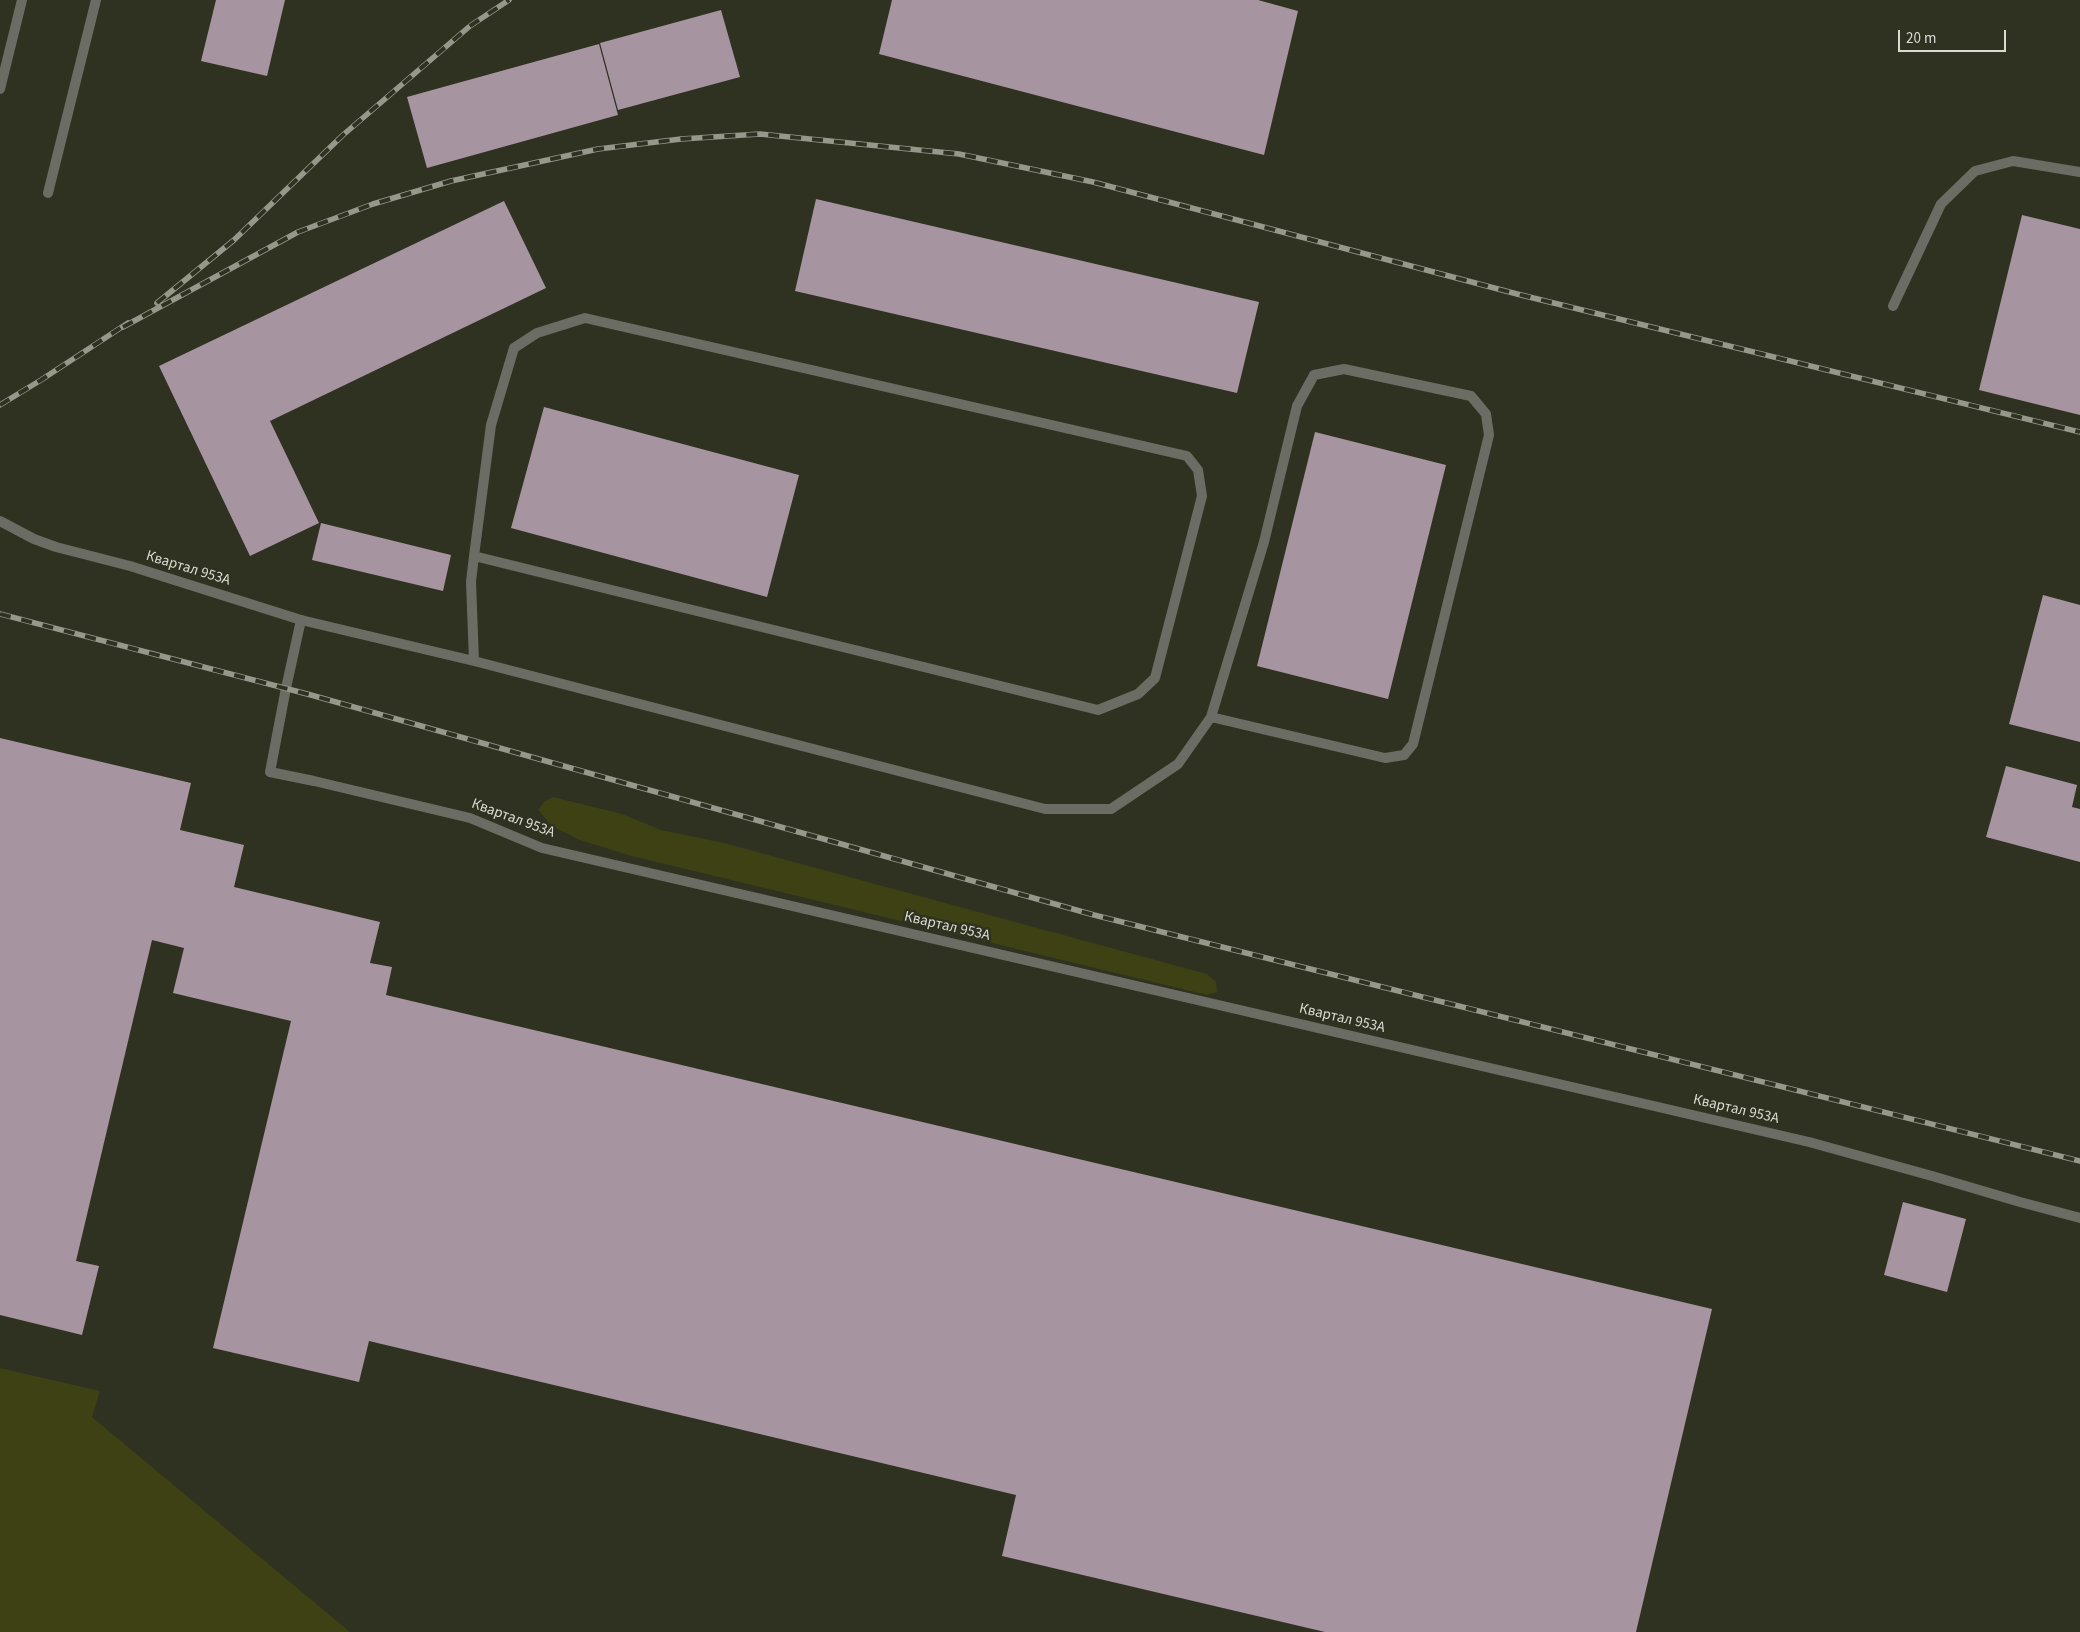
<!DOCTYPE html>
<html>
<head>
<meta charset="utf-8">
<style>
	body { margin:0 }
	#map { position:relative; width:2080px; height:1632px; overflow:hidden; background:#303221; font-family:"Source Sans 3",sans-serif }
	canvas { display:block }
	.scale { position:absolute; left:1898px; top:30px; width:108px; height:22px; box-sizing:border-box; border:2px solid #dadcd1; border-top:0; padding-left:6px; font-size:15px; line-height:18px; white-space:nowrap; color:#dadcd1; -webkit-text-stroke:4px #303221; paint-order:stroke }
</style>
</head>
<body>
<div id="map">
<canvas width="2080" height="1632"></canvas>
<div class="scale">20 m</div>
</div>
<script>
const context = document.querySelector('canvas').getContext('2d');
context.lineJoin = 'round';
function fill(path, color) { context.fillStyle = color; context.fill(path, 'evenodd'); }
const poly = rows => new Path2D(rows.map(r => 'M' + r).join(''));
function strokePath(path, color, width, dash) { context.strokeStyle = color; context.lineWidth = width; context.lineCap = dash ? 'butt' : 'round'; context.setLineDash(dash || []); context.stroke(path); }
function write(font, color, halo, rows, align = 'center') {
  context.font = font + ' "Source Sans 3",sans-serif'; context.lineWidth = 5; context.setLineDash([]); context.textBaseline = 'middle'; context.strokeStyle = halo; context.fillStyle = color; for (const [text, x, y, turn = 0] of rows) {
    context.save(); context.translate(x, y); context.rotate((+turn || 0) * Math.PI / 180); context.textAlign = isNaN(turn) ? turn : align; if (halo) context.strokeText(text, 0, 0); context.fillText(text, 0, 0); context.restore();
  }
}
fill(poly([
	[553,797,622,814,661,830,724,843,1207,974,1216,982,1217,992,1207,995,632,856,580,840,552,826,538,810,544,802],
	[0,1368,100,1391,92,1417,350,1632,0,1632]
]), '#3d4114');
fill(poly([
	[216,0,285,0,267,76,201,61],
	[892,0,1258,0,1298,11,1264,155,879,54],
	[721,10,740,77,618,110,600,43],
	[599,44,618,115,427,168,407,97],
	[816,199,1259,302,1237,393,795,291],
	[504,201,546,288,270,421,319,523,250,556,159,366],
	[2022,215,2080,229,2080,415,1979,390],
	[544,407,799,475,767,597,511,528],
	[1315,432,1446,465,1388,699,1257,666],
	[321,523,451,555,443,591,312,560],
	[2043,595,2080,605,2080,742,2009,724],
	[0,738,191,783,180,830,244,845,234,887,380,922,370,963,392,967,386,995,1712,1309,1636,1632,1325,1632,1002,1556,1016,1495,369,1341,359,1382,213,1348,291,1021,173,993,184,948,152,940,76,1261,99,1266,82,1335,0,1315],
	[2006,766,2077,785,2072,807,2080,809,2080,862,1986,837],
	[1903,1202,1966,1219,1947,1292,1884,1275]
]), '#a794a1');
strokePath(poly([
	[48,193,96,0],
	[1893,306,1941,204,1975,171,2013,161,2080,172],
	[301,620,474,661,1045,809,1111,809,1178,764,1211,717,1264,542,1297,406,1314,375,1344,369,1471,396,1486,414,1489,435,1413,744,1404,755,1385,758,1211,717],
	[474,661,471,582,474,556,491,425,514,348,537,333,585,318,1187,456,1198,470,1202,496,1155,678,1138,694,1098,710,474,556]
]), '#6b6c64', 10);
strokePath(poly([
	[0,89,22,0],
	[0,521,34,539,56,547,130,566,301,620,286,688,270,772,314,781,470,818,542,848,1809,1142,1932,1176,2020,1202,2080,1218]
]), '#6b6c64', 10);
const rail = poly([
	[157,303,234,240,343,135,470,26,509,0],
	[123,327,298,232,373,204,451,181,598,149,681,139,760,134,959,154,1093,182,1517,294,2080,432],
	[0,405,41,380,128,323],
	[0,614,311,695,1094,915,2080,1161]
]);
strokePath(rail, '#96988b', 5.5);
strokePath(rail, '#303221', 4, [11]);
write('15px', '#dadcd1', '#303221', [
	["Квартал 953А",188,569,17],
	["Квартал 953А",513,819,20],
	["Квартал 953А",947,927,13],
	["Квартал 953А",1342,1019,13],
	["Квартал 953А",1736,1110,13]
]);
</script>
</body>
</html>
